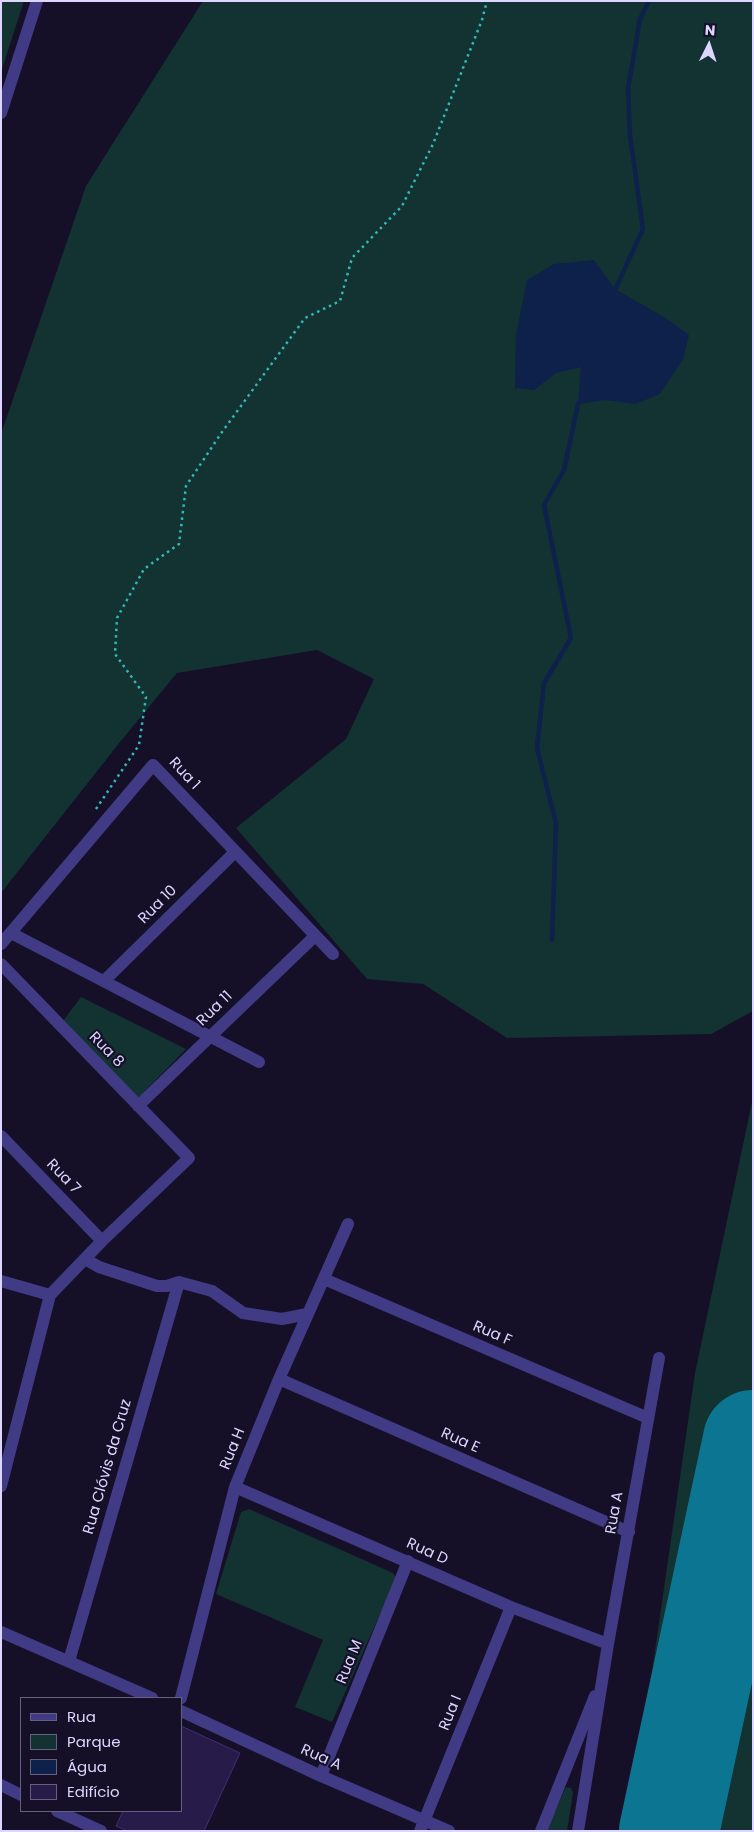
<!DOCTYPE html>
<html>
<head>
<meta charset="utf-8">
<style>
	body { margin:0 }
	#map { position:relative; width:754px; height:1832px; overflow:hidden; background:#151028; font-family:Poppins,sans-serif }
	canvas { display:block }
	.frame { position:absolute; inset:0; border:2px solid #ddd7ff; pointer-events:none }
	.legend { position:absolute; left:20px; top:1697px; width:162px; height:115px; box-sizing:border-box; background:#151028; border:1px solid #65607e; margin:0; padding:6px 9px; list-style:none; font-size:15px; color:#ddd7ff }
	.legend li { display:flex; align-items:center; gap:10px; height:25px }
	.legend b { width:25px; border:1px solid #65607e }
	.north { position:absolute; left:684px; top:20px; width:50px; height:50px; -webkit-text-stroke:4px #151028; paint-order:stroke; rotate:4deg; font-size:14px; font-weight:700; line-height:20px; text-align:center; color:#ddd7ff }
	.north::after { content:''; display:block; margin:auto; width:18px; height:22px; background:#ddd7ff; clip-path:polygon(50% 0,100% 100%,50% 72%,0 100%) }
</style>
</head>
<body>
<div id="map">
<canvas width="754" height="1832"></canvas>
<div class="frame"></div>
<ul class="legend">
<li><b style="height:6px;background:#413b86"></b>Rua</li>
<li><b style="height:14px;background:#133232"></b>Parque</li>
<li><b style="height:14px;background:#0d214a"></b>Água</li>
<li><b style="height:14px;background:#271c49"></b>Edifício</li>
</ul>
<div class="north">N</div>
</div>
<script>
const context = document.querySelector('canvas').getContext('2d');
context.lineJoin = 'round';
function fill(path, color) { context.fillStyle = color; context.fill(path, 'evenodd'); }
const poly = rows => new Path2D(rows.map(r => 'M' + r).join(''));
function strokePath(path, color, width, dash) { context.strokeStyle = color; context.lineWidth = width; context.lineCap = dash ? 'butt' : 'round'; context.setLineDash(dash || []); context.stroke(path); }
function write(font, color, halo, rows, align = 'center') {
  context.font = font + ' Poppins,sans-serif'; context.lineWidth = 4.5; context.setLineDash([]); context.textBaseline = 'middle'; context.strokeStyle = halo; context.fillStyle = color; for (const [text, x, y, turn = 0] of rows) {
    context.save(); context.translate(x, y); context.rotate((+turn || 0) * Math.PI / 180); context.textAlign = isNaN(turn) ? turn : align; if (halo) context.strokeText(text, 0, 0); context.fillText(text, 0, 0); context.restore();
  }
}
fill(poly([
	[1,1,24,1,1,72],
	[203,1,753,1,753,1011,711,1034,507,1038,423,984,367,979,236,828,346,739,374,679,317,650,177,673,120,742,1,893,1,434,86,186],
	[81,997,186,1049,138,1098,63,1021],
	[753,1097,753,1831,629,1831,695,1373],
	[249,1509,393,1573,396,1578,332,1722,295,1707,323,1640,216,1594,241,1512],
	[566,1787,571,1788,573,1793,567,1831,546,1831]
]), '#133232');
fill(poly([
	[594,260,615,289,667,319,689,335,683,359,660,394,635,404,605,400,578,404,581,367,556,373,534,390,515,388,516,335,527,280,554,264]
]), '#0d214a');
strokePath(poly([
	[613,294,643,229,630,135,628,89,640,19,649,1],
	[552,940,556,823,537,748,544,683,571,638,544,505,564,470,578,404,581,401]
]), '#0d214a', 4.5);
strokePath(poly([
	[669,1831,753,1440]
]), '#0c7692', 100);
const building = poly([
	[181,1726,240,1753,204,1831,127,1831,116,1826,123,1811,181,1811,181,1726]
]);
fill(building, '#271c49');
strokePath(building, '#3f2e75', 1);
strokePath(poly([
	[96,809,139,745,146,697,115,654,117,618,144,569,179,544,186,486,222,432,305,318,340,301,352,258,402,206,433,144,482,20,487,1]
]), '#30b9b7', 2.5, [2.5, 4]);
strokePath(poly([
	[1,113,37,1],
	[11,933,259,1062],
	[1,944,153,765,333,954],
	[1,964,189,1158,102,1241,50,1295,1,1486],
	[104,981,235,852],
	[138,1106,315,936],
	[1,1136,102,1241],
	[85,1259,99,1267,157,1286,167,1286,179,1282,212,1291,243,1313,282,1319,307,1314],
	[324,1279,648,1418],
	[1,1281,50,1295],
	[279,1379,629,1532],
	[235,1487,511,1607,608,1644],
	[1,1632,152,1698],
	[69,1661,179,1282],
	[181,1698,235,1487,279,1379,348,1224],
	[181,1711,321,1776,449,1831],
	[321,1776,408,1561],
	[1,1785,21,1795],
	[57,1811,101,1831],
	[420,1831,511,1607],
	[541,1831,595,1696],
	[578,1831,608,1644,659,1358]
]), '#413b86', 12);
write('15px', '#ddd7ff', '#151028', [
	["Rua 1",184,774,47],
	["Rua 10",158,905,-45],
	["Rua 11",215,1009,-44],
	["Rua 8",106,1050,46],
	["Rua 7",63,1177,46],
	["Rua F",492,1334,23],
	["Rua E",460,1441,24],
	["Rua H",233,1449,-68],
	["Rua Clóvis da Cruz",108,1467,-74],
	["Rua A",615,1513,-80],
	["Rua D",427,1552,24],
	["Rua M",350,1662,-68],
	["Rua I",451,1713,-68],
	["Rua A",321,1758,24]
]);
</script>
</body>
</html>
